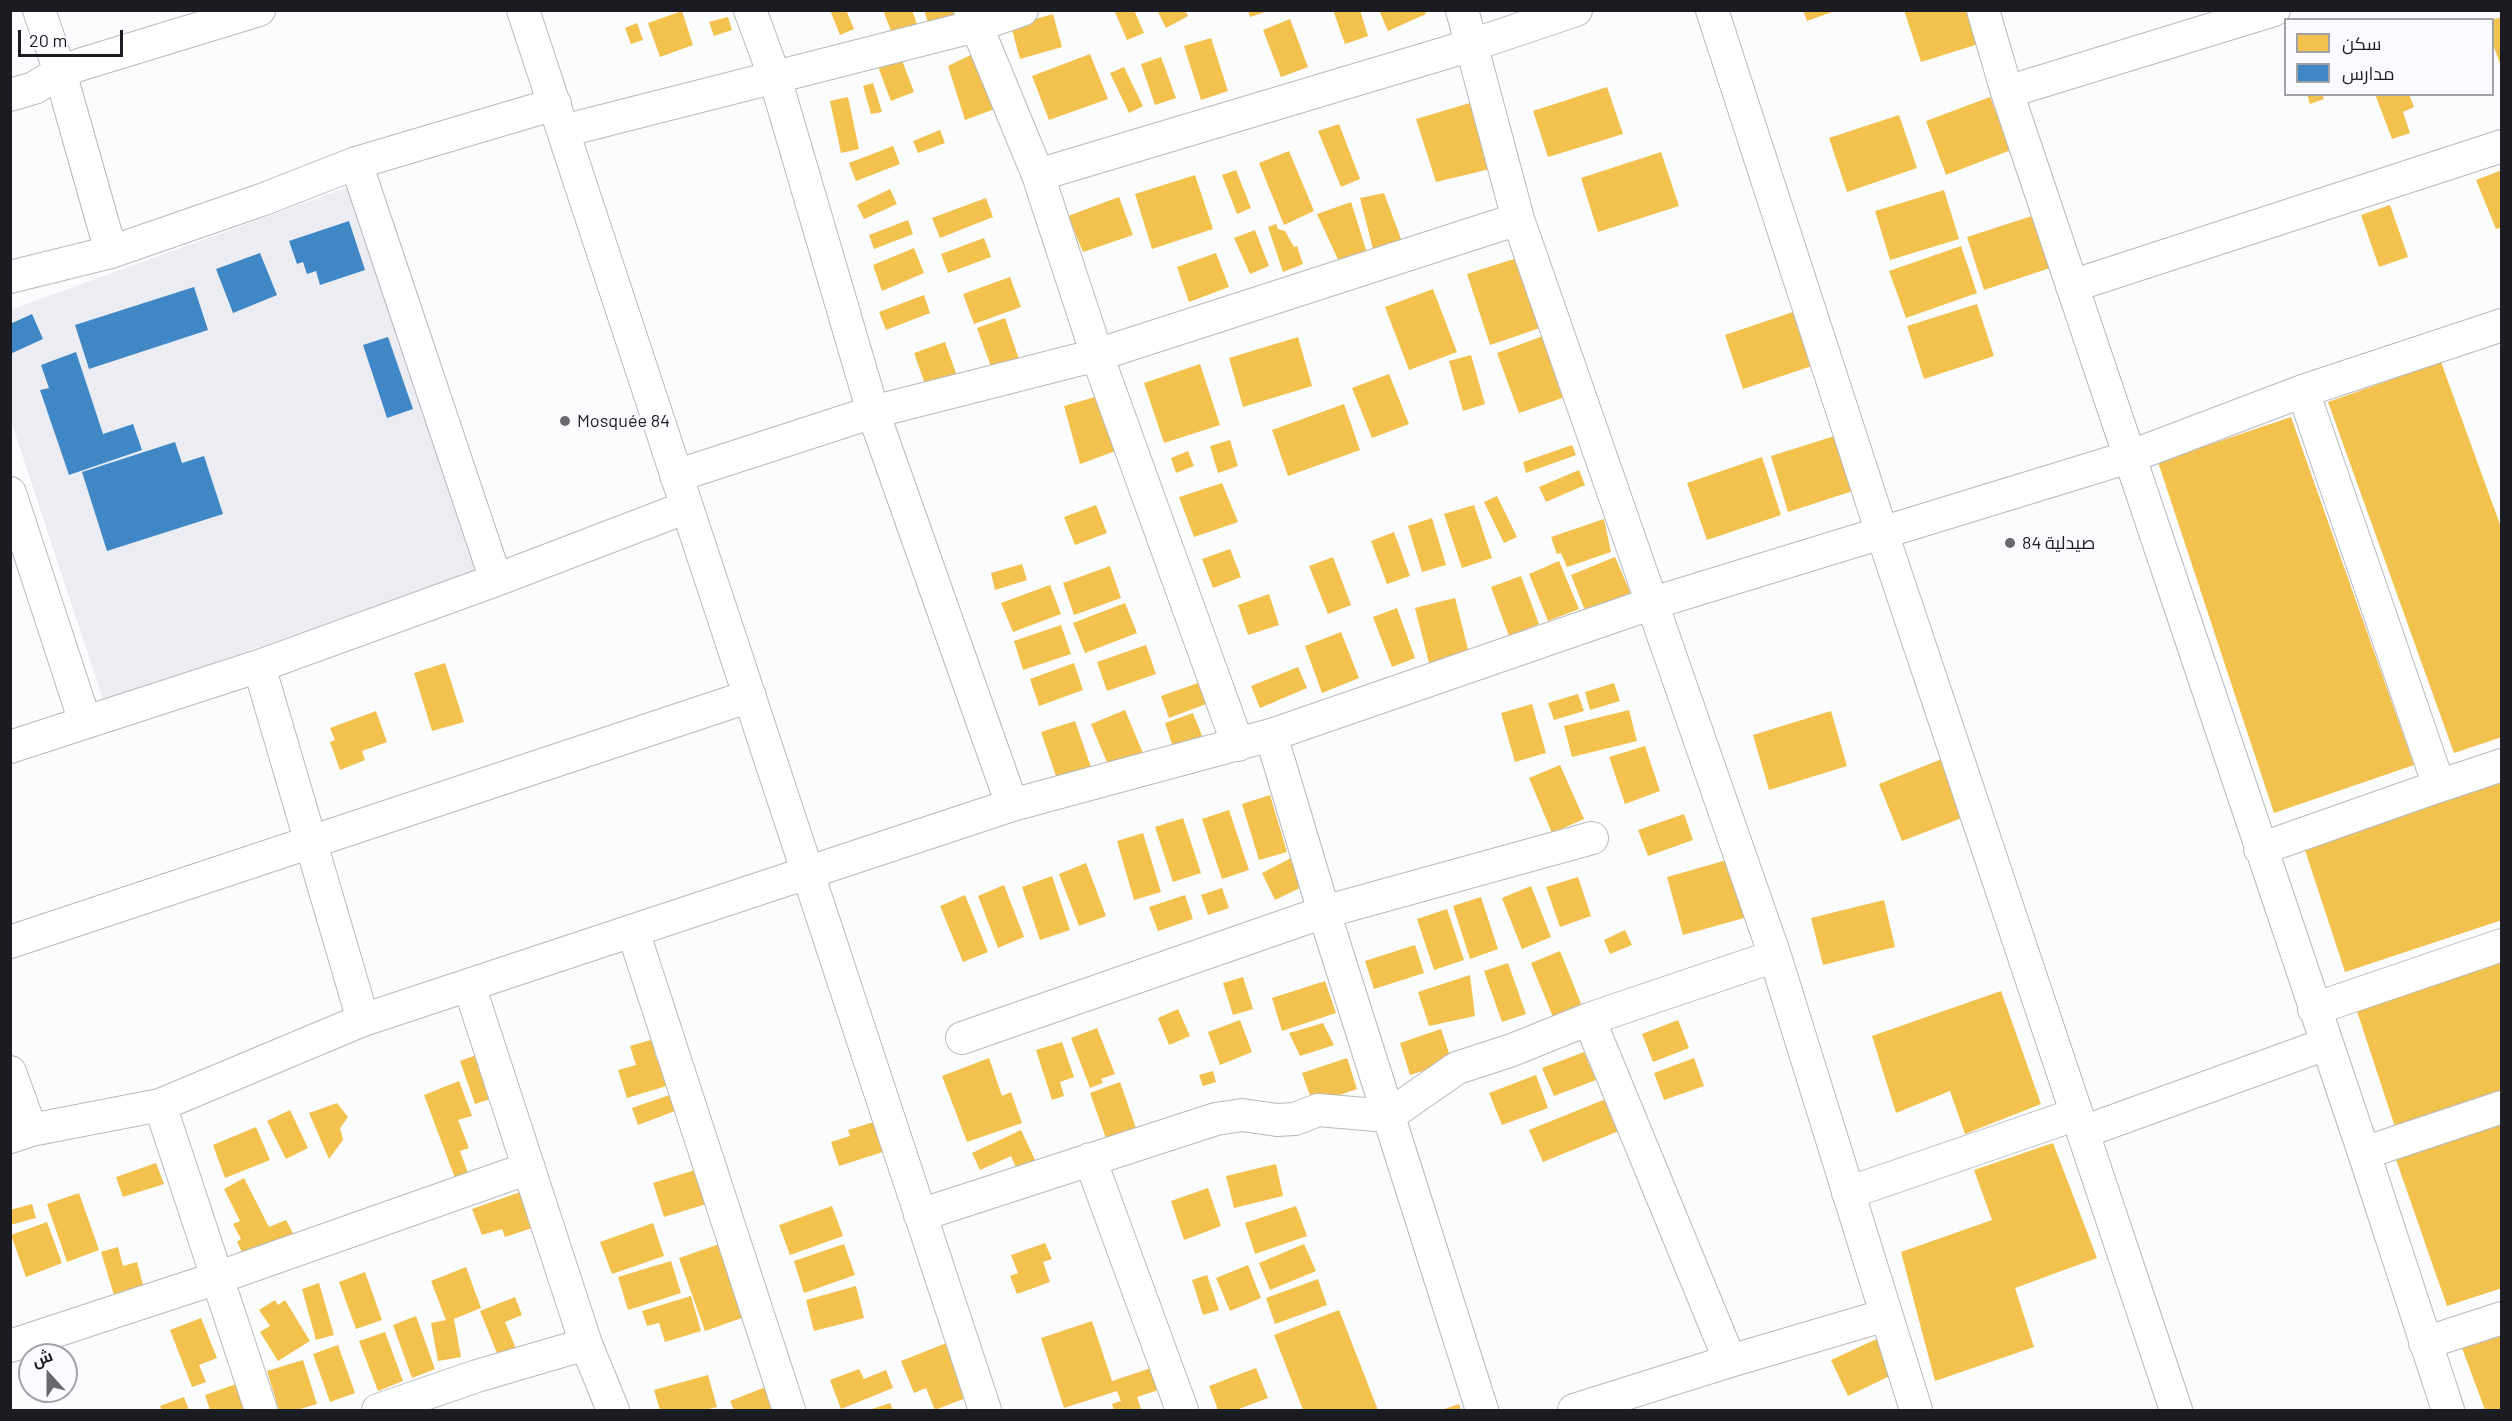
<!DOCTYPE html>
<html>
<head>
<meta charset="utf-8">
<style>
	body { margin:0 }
	#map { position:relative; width:2512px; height:1421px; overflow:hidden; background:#fbfcfd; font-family:Barlow,Cairo,sans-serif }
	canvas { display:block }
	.frame { position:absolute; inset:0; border:12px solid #1b1c21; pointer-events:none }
	.legend { position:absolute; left:2284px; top:18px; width:210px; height:78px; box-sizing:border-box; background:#fafbfe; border:2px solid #a1a2a6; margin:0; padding:8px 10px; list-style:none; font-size:18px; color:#1b1c21 }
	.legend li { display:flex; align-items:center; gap:12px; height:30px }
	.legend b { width:30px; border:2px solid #a1a2a6 }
	.north { position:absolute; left:18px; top:1343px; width:60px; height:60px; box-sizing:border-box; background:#fafbfe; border:2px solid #a1a2a6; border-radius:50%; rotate:339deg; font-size:16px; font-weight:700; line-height:24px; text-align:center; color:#1b1c21 }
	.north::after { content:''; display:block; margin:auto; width:21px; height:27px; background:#696a6e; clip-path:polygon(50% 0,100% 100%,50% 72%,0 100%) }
	.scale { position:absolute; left:18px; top:30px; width:105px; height:27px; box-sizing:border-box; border:3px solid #1b1c21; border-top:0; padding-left:8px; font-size:18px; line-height:21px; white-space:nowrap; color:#1b1c21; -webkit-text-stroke:4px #fafbfe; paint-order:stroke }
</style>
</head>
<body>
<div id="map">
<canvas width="2512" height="1421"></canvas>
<div class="frame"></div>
<ul class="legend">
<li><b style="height:16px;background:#f2c14e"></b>سكن</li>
<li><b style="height:16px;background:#3f88c5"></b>مدارس</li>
</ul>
<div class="north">ش</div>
<div class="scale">20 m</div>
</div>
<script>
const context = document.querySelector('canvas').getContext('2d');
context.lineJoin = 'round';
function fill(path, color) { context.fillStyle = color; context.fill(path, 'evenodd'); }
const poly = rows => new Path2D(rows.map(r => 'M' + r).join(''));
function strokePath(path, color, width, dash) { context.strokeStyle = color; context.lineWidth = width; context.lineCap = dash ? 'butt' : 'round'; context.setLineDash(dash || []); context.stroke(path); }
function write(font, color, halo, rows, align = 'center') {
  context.font = font + ' Barlow,Cairo,sans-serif'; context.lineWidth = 6; context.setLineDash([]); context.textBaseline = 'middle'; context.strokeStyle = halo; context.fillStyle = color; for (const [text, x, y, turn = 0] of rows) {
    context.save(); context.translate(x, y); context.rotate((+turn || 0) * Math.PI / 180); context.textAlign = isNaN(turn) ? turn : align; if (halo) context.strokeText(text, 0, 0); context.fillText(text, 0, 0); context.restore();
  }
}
fill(poly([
	[354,185,479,569,104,702,11,421,10,310]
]), '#ecedf3');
fill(poly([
	[830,10,846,10,854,29,840,35],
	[883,10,912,10,918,27,893,36],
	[924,10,966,10,929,26],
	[1114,10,1134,10,1144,33,1127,40],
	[1157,10,1185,10,1188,16,1166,28],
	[1248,10,1268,10,1268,11,1250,17],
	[1333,10,1360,10,1368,36,1345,44],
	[1379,10,1425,10,1426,14,1388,31],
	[1803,10,1835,10,1835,11,1807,21],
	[1904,10,1978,10,1988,41,1921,62],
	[682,11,693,45,660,57,648,23],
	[1053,14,1062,47,1020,59,1011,26],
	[728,17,732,30,714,36,709,22],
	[2502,17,2502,66,2501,66,2492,42,2492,20],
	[1290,19,1308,67,1281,77,1263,30],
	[637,23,643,40,631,44,625,28],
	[1211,38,1228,91,1201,100,1184,46],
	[983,49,1003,106,965,120,948,66],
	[1090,54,1108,99,1049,120,1032,76],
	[900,55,914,92,891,101,877,64],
	[1161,57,1176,98,1155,105,1141,64],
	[1124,67,1143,106,1129,113,1110,73],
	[873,83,882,112,871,114,863,86],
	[1607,87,1623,134,1548,157,1533,111],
	[2307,94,2322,94,2324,99,2310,104],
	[2375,94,2409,94,2414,107,2403,112,2410,133,2392,139],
	[848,97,859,149,841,153,830,101],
	[1990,97,2011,150,1946,175,1926,121],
	[1470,103,1490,169,1436,182,1416,119],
	[1899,115,1917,168,1847,192,1829,138],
	[1339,124,1360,179,1341,187,1318,131],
	[940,130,945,143,918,153,913,141],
	[893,146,900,164,856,181,849,163],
	[1289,151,1314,211,1284,225,1259,163],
	[1661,152,1679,206,1598,232,1581,178],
	[1236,170,1251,208,1237,214,1222,175],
	[2502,170,2502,227,2496,229,2476,180],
	[1195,175,1213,229,1152,249,1135,194],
	[890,189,897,204,864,219,857,205],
	[1944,190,1959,239,1890,260,1875,211],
	[1384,193,1404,247,1375,257,1360,198],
	[1119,197,1133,235,1083,252,1068,216],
	[986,198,993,217,940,238,932,218],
	[1351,202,1369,259,1341,266,1317,214],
	[2390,205,2408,257,2379,267,2361,215],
	[2035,215,2053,267,1984,290,1967,237],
	[908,220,913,234,874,249,869,235],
	[1276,224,1278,229,1285,231,1294,247,1297,246,1303,264,1283,272,1268,227],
	[1255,230,1269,266,1250,274,1234,238],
	[984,238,991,257,948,273,941,254],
	[1961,246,1977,293,1906,318,1889,271],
	[914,248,924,273,882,291,873,265],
	[1216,253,1229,287,1189,302,1177,267],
	[1517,258,1540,328,1490,345,1467,274],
	[1010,277,1021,307,974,324,963,294],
	[1433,289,1457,352,1409,370,1385,307],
	[924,295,930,313,886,330,879,312],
	[1977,304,1994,356,1924,379,1907,326],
	[1799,310,1818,364,1743,389,1725,335],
	[1005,318,1020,362,993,372,977,328],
	[1543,336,1565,397,1519,413,1497,353],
	[1298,337,1312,386,1243,407,1229,358],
	[945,342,957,376,926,387,914,353],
	[1471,355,1485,404,1463,411,1449,361],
	[2441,362,2502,530,2502,737,2454,753,2328,402],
	[1200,364,1220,425,1164,443,1144,383],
	[1389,374,1409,424,1372,438,1352,388],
	[1105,394,1121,449,1080,464,1064,406],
	[1344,404,1360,450,1288,476,1272,430],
	[2291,417,2414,765,2274,813,2158,462],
	[1844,433,1862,488,1788,512,1771,456],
	[1230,440,1238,466,1218,473,1210,446],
	[1572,445,1576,455,1526,473,1523,462],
	[1188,451,1194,466,1176,473,1171,458],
	[1762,457,1781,515,1707,540,1687,483],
	[1579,470,1585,485,1546,502,1539,487],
	[1222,483,1238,522,1194,537,1179,497],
	[1497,496,1517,537,1504,543,1484,502],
	[1096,505,1107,533,1075,545,1064,517],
	[1474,505,1492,558,1462,568,1444,514],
	[1432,518,1446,565,1422,572,1408,526],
	[1604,519,1611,552,1567,567,1561,553,1557,554,1551,537],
	[1394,532,1410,576,1387,584,1371,541],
	[1230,549,1241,577,1213,588,1202,559],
	[1333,557,1351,605,1328,614,1309,566],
	[1615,557,1631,594,1586,613,1571,575],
	[1559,561,1579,609,1548,621,1529,574],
	[1022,564,1027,580,995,590,991,573],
	[1110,566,1121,598,1074,615,1063,583],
	[1521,576,1539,624,1509,636,1491,587],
	[1050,585,1061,614,1013,632,1001,603],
	[1269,594,1279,625,1248,635,1238,605],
	[1455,598,1469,653,1429,663,1415,608],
	[1125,603,1137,633,1085,653,1073,623],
	[1397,608,1415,658,1392,667,1373,617],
	[1061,625,1071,654,1023,670,1014,641],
	[1341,632,1359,678,1322,693,1305,646],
	[1146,645,1156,674,1107,691,1097,662],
	[445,663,464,722,432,731,414,673],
	[1074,663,1083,690,1039,706,1030,679],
	[1298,667,1307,688,1260,708,1251,686],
	[1198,683,1206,704,1169,718,1161,696],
	[1614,683,1620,701,1590,710,1585,692],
	[1578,694,1584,711,1554,720,1548,703],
	[1532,704,1546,753,1515,762,1501,713],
	[1125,710,1145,758,1111,772,1091,724],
	[1629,710,1637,741,1572,757,1564,726],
	[376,711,387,742,362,751,365,760,340,770,330,742,335,740,330,728],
	[1831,711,1847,766,1769,790,1753,735],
	[1193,713,1202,736,1173,747,1165,723],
	[1075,721,1092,770,1058,782,1041,732],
	[1645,746,1660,791,1625,804,1609,757],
	[1947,757,1970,815,1902,841,1879,784],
	[1560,765,1584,819,1552,833,1529,778],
	[2502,779,2502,920,2345,972,2304,847],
	[1270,795,1287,852,1259,860,1242,804],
	[1229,810,1249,870,1222,879,1202,819],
	[1684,814,1693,840,1648,856,1638,830],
	[1183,818,1201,873,1173,882,1155,827],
	[1143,833,1161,892,1134,900,1117,841],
	[1297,855,1310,883,1275,900,1262,873],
	[1727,860,1744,918,1683,935,1667,877],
	[1086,863,1106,916,1079,926,1059,874],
	[1052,876,1070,930,1040,940,1022,887],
	[1578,877,1591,916,1560,927,1546,887],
	[1004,885,1024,937,998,948,978,896],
	[1531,886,1551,937,1522,949,1502,898],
	[1222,888,1229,908,1208,915,1201,895],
	[965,895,988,952,963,962,940,906],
	[1185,895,1193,919,1158,931,1149,907],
	[1481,897,1498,949,1470,959,1453,906],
	[1884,900,1895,947,1823,965,1811,918],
	[1447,909,1464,960,1434,970,1417,919],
	[1625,930,1632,945,1610,954,1604,940],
	[1415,945,1424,973,1374,989,1365,961],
	[1560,951,1582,1006,1553,1017,1531,963],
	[2502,957,2502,1091,2395,1127,2355,1005],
	[1508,963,1526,1014,1502,1022,1484,971],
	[1470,975,1475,1016,1429,1026,1418,992],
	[1243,977,1253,1009,1233,1015,1223,983],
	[1325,981,1336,1013,1282,1031,1272,998],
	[2001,991,2041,1104,1965,1134,1950,1091,1896,1113,1872,1036],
	[1178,1009,1190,1036,1169,1045,1158,1018],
	[1240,1020,1252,1052,1220,1065,1208,1032],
	[1678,1020,1689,1048,1653,1062,1642,1034],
	[1323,1023,1334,1045,1300,1056,1289,1033],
	[1097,1028,1115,1074,1101,1079,1103,1083,1090,1088,1071,1038],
	[1441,1029,1452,1062,1410,1075,1400,1043],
	[651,1040,657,1060,665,1057,673,1084,627,1098,618,1070,636,1065,630,1046],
	[1062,1042,1074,1077,1060,1082,1064,1096,1052,1100,1036,1050],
	[1584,1052,1596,1080,1554,1096,1542,1068],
	[482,1053,497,1097,475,1104,460,1061],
	[989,1058,1002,1096,1011,1092,1022,1123,967,1142,942,1076],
	[1347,1058,1357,1089,1313,1104,1302,1073],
	[1694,1058,1704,1086,1664,1100,1654,1073],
	[1213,1071,1216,1082,1203,1086,1199,1075],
	[1536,1075,1548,1108,1502,1125,1489,1093],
	[459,1081,472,1116,458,1120,469,1148,460,1151,468,1173,455,1178,424,1095],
	[1120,1082,1139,1137,1109,1147,1090,1093],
	[678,1092,683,1108,638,1125,632,1108],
	[1618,1094,1631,1126,1543,1162,1529,1130],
	[337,1103,348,1117,340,1128,343,1140,329,1159,309,1113],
	[290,1110,308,1148,286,1159,267,1121],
	[2502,1116,2502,1288,2447,1306,2393,1151],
	[880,1120,889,1150,839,1166,831,1142,850,1136,848,1130],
	[256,1127,270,1160,225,1178,213,1145],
	[1021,1130,1036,1162,1017,1170,1011,1156,980,1170,972,1153],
	[2053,1143,2097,1258,2015,1288,2034,1347,1935,1381,1901,1252,1992,1220,1974,1170],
	[156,1163,164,1184,123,1197,116,1177],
	[1276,1164,1283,1196,1234,1208,1226,1176],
	[705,1167,716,1201,664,1217,653,1183],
	[244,1178,269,1227,286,1220,295,1237,264,1248,262,1245,243,1254,237,1242,241,1239,233,1224,240,1221,224,1189],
	[1208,1188,1221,1226,1184,1240,1171,1201],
	[526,1190,538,1226,505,1237,502,1229,482,1235,472,1209],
	[79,1193,99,1250,67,1262,47,1204],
	[32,1204,36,1218,10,1225,10,1210],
	[832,1206,843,1236,790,1255,779,1225],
	[1296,1206,1307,1236,1255,1254,1245,1223],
	[47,1222,62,1263,26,1277,11,1235],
	[653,1223,664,1256,612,1274,600,1242],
	[731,1240,756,1313,705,1331,679,1258],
	[1045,1243,1052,1259,1043,1262,1050,1282,1017,1294,1010,1276,1018,1273,1011,1255],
	[844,1244,855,1275,804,1293,794,1261],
	[1304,1244,1316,1271,1270,1290,1259,1263],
	[118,1247,123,1266,137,1262,146,1296,117,1305,101,1252],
	[671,1261,681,1293,628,1310,618,1277],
	[1248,1265,1261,1298,1230,1311,1216,1278],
	[466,1267,481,1308,454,1319,461,1357,438,1361,431,1323,446,1320,431,1281],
	[365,1272,382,1320,356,1329,339,1282],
	[1207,1275,1219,1310,1203,1315,1192,1280],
	[1318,1279,1327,1305,1275,1324,1266,1298],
	[319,1283,334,1335,316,1340,302,1289],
	[856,1286,864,1318,814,1331,806,1300],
	[691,1296,701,1331,665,1342,659,1323,647,1326,642,1311],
	[515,1297,522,1315,505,1322,519,1356,501,1363,480,1311],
	[275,1300,278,1305,285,1300,310,1341,278,1361,260,1332,270,1326,259,1310],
	[1339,1310,1378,1410,1303,1410,1274,1335],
	[416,1316,435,1369,412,1378,393,1325],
	[201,1318,217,1358,199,1365,206,1382,192,1387,170,1330],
	[1092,1321,1112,1381,1157,1366,1165,1388,1137,1397,1141,1409,1114,1410,1112,1404,1121,1401,1117,1391,1064,1408,1041,1338],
	[385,1332,403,1381,378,1391,359,1341],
	[2502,1336,2502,1410,2485,1410,2462,1348],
	[1881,1337,1898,1372,1848,1396,1831,1360],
	[954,1340,971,1396,935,1410,926,1388,914,1393,901,1361],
	[338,1345,355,1393,330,1402,313,1354],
	[303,1360,317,1404,297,1410,279,1410,267,1371],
	[1256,1368,1268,1398,1236,1410,1218,1410,1209,1386],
	[859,1369,864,1379,886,1370,893,1388,841,1409,830,1380],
	[708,1375,717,1407,704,1410,660,1410,654,1390],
	[239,1383,249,1410,210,1410,205,1395],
	[768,1386,777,1410,734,1410,730,1401],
	[184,1397,189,1410,162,1410,160,1406],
	[890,1403,893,1410,869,1410],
	[1459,1404,1461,1410,1441,1410]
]), '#f2c14e');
fill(poly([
	[349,221,365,270,320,285,316,271,307,274,303,262,297,264,289,241],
	[260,253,277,295,233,313,216,269],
	[194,287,208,330,89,369,75,325],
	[32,314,43,339,10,354,10,324],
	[388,337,413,409,387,418,363,345],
	[76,352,103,434,133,424,142,450,69,475,40,390,49,388,41,365],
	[175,442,182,463,204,456,223,514,107,551,82,472]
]), '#3f88c5');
const minor = poly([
	[39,10,60,72,111,252],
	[523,10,985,1410],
	[750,10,775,78,873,412,1012,805],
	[970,10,1038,175,1097,355,1238,745],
	[1462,10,1518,219,1775,956,1916,1410],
	[1712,10,1882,533,2176,1410],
	[1983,10,2007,92,2364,1153,2448,1410],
	[2007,92,2274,10],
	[10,95,34,88,60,72,82,64,259,10],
	[563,131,976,26,1022,10],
	[356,163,496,580],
	[1038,175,1472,45,1576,10],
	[10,277,111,252,264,199,356,163,555,104],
	[2072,286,2502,146],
	[676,476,873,412,1097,355,1518,219],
	[10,493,85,722],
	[259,666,363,1020],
	[1271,735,1324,912,1482,1410],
	[10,747,259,666,496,580,687,507],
	[2439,786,2502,765],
	[2260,849,2439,786,2303,391],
	[633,931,789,1410],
	[10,942,750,696],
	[469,985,586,1344,613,1410],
	[2314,1009,2502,945],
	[1589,1019,1730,1361],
	[962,1038,1324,912,1592,838],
	[10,1072,31,1130],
	[160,1105,261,1410],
	[2083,1132,2326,1044],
	[10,1137,31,1130,160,1105,363,1020,1012,805,1271,735,1653,603,2129,457,2303,391,2502,325],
	[2364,1153,2502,1107],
	[1090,1159,1182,1410],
	[1848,1193,2077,1114],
	[920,1215,1216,1119,1242,1115,1277,1120,1295,1119,1318,1110,1388,1116,1457,1068,1512,1050,1589,1019,1775,956],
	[2425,1343,2502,1318],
	[10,1346,217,1278,529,1168],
	[378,1410,477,1376,586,1344],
	[1574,1410,1730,1361,1886,1315]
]);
strokePath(minor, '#b8b9bc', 34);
strokePath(minor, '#feffff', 32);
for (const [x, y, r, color] of [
	[565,421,6,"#696a6e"],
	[2010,543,6,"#696a6e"]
]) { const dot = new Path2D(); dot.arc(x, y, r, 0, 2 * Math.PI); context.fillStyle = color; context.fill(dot); strokePath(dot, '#fafbfe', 2); }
write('18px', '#1b1c21', '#fafbfe', [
	["Mosquée 84",577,421],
	["84 صيدلية",2022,543]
], 'left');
</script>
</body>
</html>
